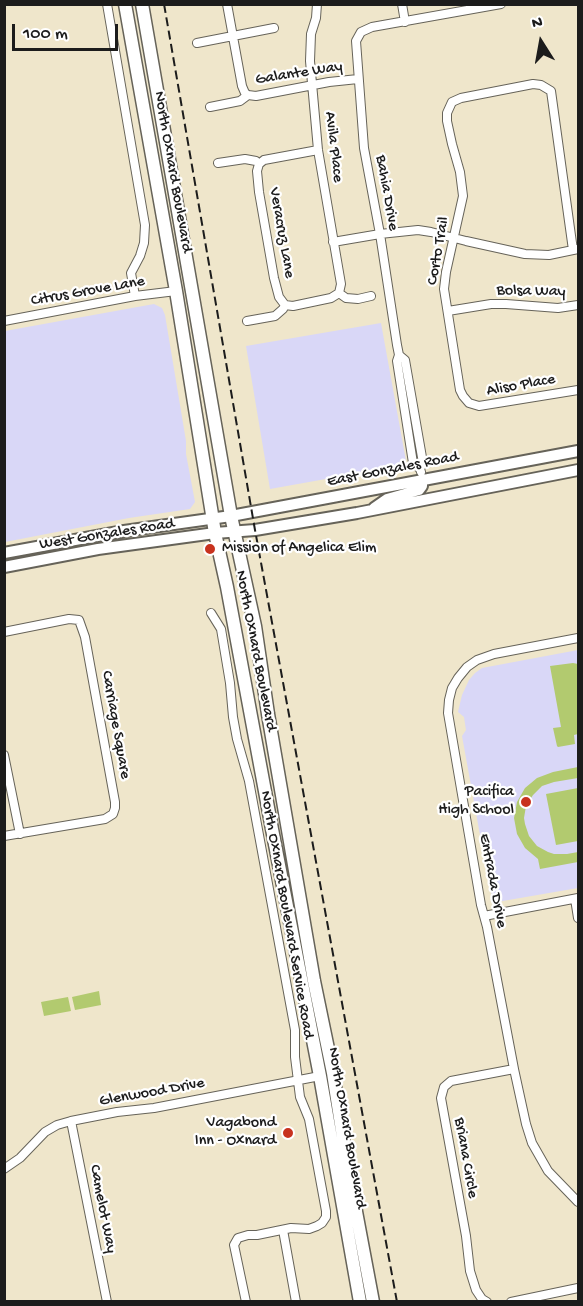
<!DOCTYPE html>
<html>
<head>
<meta charset="utf-8">
<style>
	body { margin:0 }
	#map { position:relative; width:583px; height:1306px; overflow:hidden; background:#efe6cb; font-family:"Gochi Hand",sans-serif }
	canvas { display:block }
	.frame { position:absolute; inset:0; border:6px solid #1c1c1c; pointer-events:none }
	.north { position:absolute; left:511px; top:12px; width:60px; height:60px; -webkit-text-stroke:4px #fff; paint-order:stroke; rotate:349deg; font-size:16px; font-weight:700; line-height:24px; text-align:center; color:#1c1c1c }
	.north::after { content:''; display:block; margin:auto; width:21px; height:27px; background:#1c1c1c; clip-path:polygon(50% 0,100% 100%,50% 72%,0 100%) }
	.scale { position:absolute; left:12px; top:24px; width:106px; height:27px; box-sizing:border-box; border:3px solid #1c1c1c; border-top:0; padding-left:8px; font-size:18px; line-height:21px; white-space:nowrap; color:#1c1c1c; -webkit-text-stroke:4px #fff; paint-order:stroke }
</style>
</head>
<body>
<div id="map">
<canvas width="583" height="1306"></canvas>
<div class="frame"></div>
<div class="north">N</div>
<div class="scale">100 m</div>
</div>
<script>
const context = document.querySelector('canvas').getContext('2d');
context.lineJoin = 'round';
function fill(path, color) { context.fillStyle = color; context.fill(path, 'evenodd'); }
const poly = rows => new Path2D(rows.map(r => 'M' + r).join(''));
function strokePath(path, color, width, dash) { context.strokeStyle = color; context.lineWidth = width; context.lineCap = dash ? 'butt' : 'round'; context.setLineDash(dash || []); context.stroke(path); }
function write(font, color, halo, rows, align = 'center') {
  context.font = font + ' "Gochi Hand",sans-serif'; context.lineWidth = 4.5; context.setLineDash([]); context.textBaseline = 'middle'; context.strokeStyle = halo; context.fillStyle = color; for (const [text, x, y, turn = 0] of rows) {
    context.save(); context.translate(x, y); context.rotate((+turn || 0) * Math.PI / 180); context.textAlign = isNaN(turn) ? turn : align; if (halo) context.strokeText(text, 0, 0); context.fillText(text, 0, 0); context.restore();
  }
}
fill(poly([
	[154,304,162,308,165,315,186,441,186,454,195,502,190,509,129,518,5,542,5,331],
	[381,323,406,461,404,465,270,489,246,346],
	[578,650,578,888,497,902,493,899,491,892,493,887,491,871,486,868,462,736,466,730,464,717,458,712,462,695,469,680,475,673,482,668]
]), '#d9d7f7');
fill(poly([
	[573,663,578,664,578,734,574,735,575,744,558,747,557,746,553,728,561,727,550,666],
	[578,767,578,778,554,782,542,786,533,795,526,806,524,818,525,824,529,836,537,846,548,852,554,854,567,854,578,852,578,862,540,869,538,859,525,848,517,834,514,818,517,802,525,788,537,778,553,772],
	[578,788,578,841,556,845,546,794],
	[99,991,101,1005,75,1010,72,997],
	[68,997,71,1011,44,1016,41,1002]
]), '#b2ca6f');
const minor = poly([
	[107,4,145,225,144,243,140,256,131,273,135,296],
	[227,4,242,86,245,93,248,95],
	[317,4,316,18,311,34,310,61,318,150,341,284,339,293],
	[402,4,405,22],
	[197,43,274,28],
	[210,107,240,101,248,95,256,96,329,82,358,79],
	[218,163,245,159,256,161,259,164],
	[259,164,257,171,259,192,274,278,279,297,285,305],
	[259,164,264,160,318,150],
	[333,242,380,234,418,230,431,232,466,241,525,254,549,255,578,249],
	[573,250,551,91,541,85,533,84,461,98,452,102,447,113,447,121,452,144,460,172,463,196,446,272,444,289,460,390,463,396,469,403,479,406,578,390],
	[285,305,293,306,331,298,339,293,346,298,358,299,371,296],
	[448,311,491,304,506,304,558,308,578,305],
	[4,321,135,296,176,291],
	[247,321,275,316,283,309,285,305],
	[399,355,405,360,423,463,420,469,421,472],
	[420,469,413,463,397,361,399,355,397,345,380,234,364,148,356,41,361,32,372,27,501,4],
	[211,613,221,629,230,683,233,717,237,739,249,781,295,1030,295,1057,300,1097,309,1119,326,1211,326,1217,322,1223,317,1226,309,1229,291,1228,257,1235,248,1235,238,1238,234,1245,246,1302],
	[4,632,69,619,79,620,85,637,115,802,115,808,113,814,105,819,4,836],
	[578,638,494,654,477,660,467,667,458,678,452,688,449,700,448,713,481,905,487,927,514,1069,526,1124,532,1143,548,1171,578,1202],
	[4,755,20,834],
	[575,899,578,918],
	[484,916,578,898],
	[71,1121,107,1302],
	[4,1169,20,1158,45,1132,57,1125,71,1121,117,1112,154,1108,320,1076],
	[283,1230,296,1302],
	[487,1302,482,1299,476,1290,470,1271,466,1236,441,1098,444,1087,451,1081,514,1069],
	[511,1302,578,1288]
]);
const secondary = poly([
	[374,508,387,499,419,490,422,486,422,479],
	[4,553,124,531,231,516,578,451],
	[4,567,98,549,215,533,255,530,357,513,578,470]
]);
const primary = poly([
	[125,4,176,291,215,533,227,587,272,829,320,1076,360,1302],
	[142,4,231,516,255,626,268,714,314,981,333,1073,348,1169,373,1302]
]);
strokePath(minor, '#666359', 10);
strokePath(secondary, '#666359', 14);
strokePath(primary, '#666359', 15);
strokePath(minor, '#fff', 8);
strokePath(secondary, '#fff', 10);
strokePath(primary, '#fff', 12);
strokePath(poly([
	[164,4,255,530,397,1302]
]), '#1c1c1c', 2, [9, 4.5]);
for (const [x, y, r, color] of [
	[210,549,6,"#c8321e"],
	[526,802,6,"#c8321e"],
	[288,1133,6,"#c8321e"]
]) { const dot = new Path2D(); dot.arc(x, y, r, 0, 2 * Math.PI); context.fillStyle = color; context.fill(dot); strokePath(dot, '#fff', 2); }
write('16px', '#1c1c1c', '#fff', [
	["Galante Way",299,74,-9],
	["Avila Place",333,147,83],
	["North Oxnard Boulevard",172,172,80],
	["Bahia Drive",386,193,80],
	["Veracruz Lane",281,233,80],
	["Corto Trail",439,251,-80],
	["Citrus Grove Lane",88,292,-10],
	["Bolsa Way",531,292,1],
	["Aliso Place",521,386,-10],
	["East Gonzales Road",393,470,-11],
	["West Gonzales Road",107,535,-9],
	["North Oxnard Boulevard",255,651,79],
	["Carriage Square",115,725,80],
	["Entrada Drive",492,881,79],
	["North Oxnard Boulevard Service Road",286,915,80],
	["Glenwood Drive",152,1093,-10],
	["North Oxnard Boulevard",346,1128,80],
	["Briana Circle",465,1158,80],
	["Camelot Way",102,1209,79]
]);
write('16px', '#1c1c1c', '#fff', [
	["Mission of Angelica Elim",222,549,"left"],
	["Pacifica",514,793],
	["High School",514,811],
	["Vagabond",276,1124],
	["Inn - Oxnard",276,1142]
], 'right');
</script>
</body>
</html>
